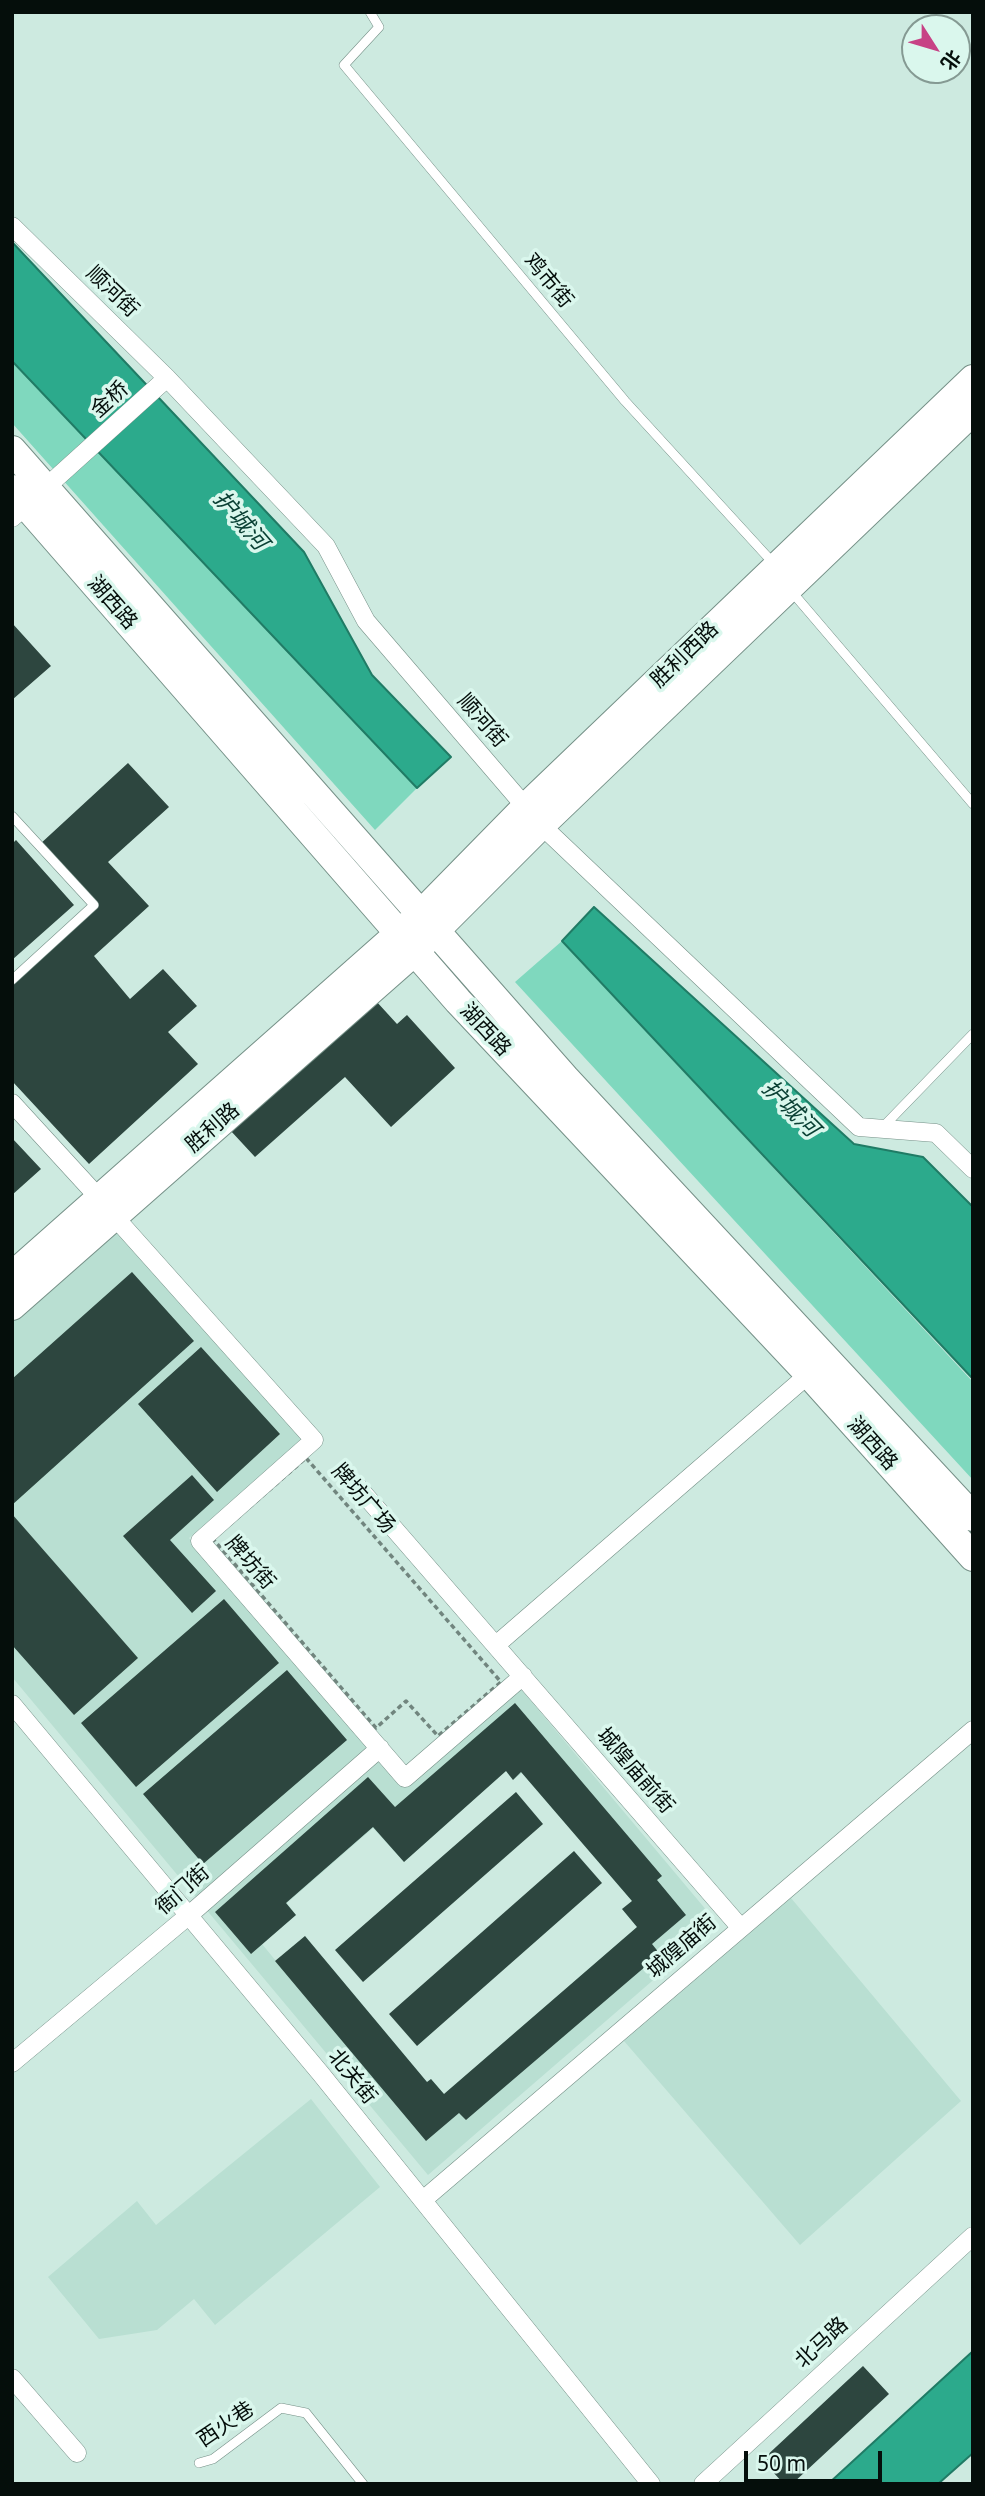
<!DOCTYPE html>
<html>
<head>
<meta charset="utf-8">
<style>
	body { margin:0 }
	#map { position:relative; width:985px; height:2496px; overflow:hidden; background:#cdeae0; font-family:"Noto Sans","Noto Sans SC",sans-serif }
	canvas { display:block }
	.frame { position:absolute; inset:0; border:14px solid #050e0b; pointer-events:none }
	.north { position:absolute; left:901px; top:14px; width:70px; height:70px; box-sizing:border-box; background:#daf7ed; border:2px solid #859a93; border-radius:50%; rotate:127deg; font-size:19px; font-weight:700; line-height:28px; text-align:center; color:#050e0b }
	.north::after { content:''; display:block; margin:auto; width:24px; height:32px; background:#c74285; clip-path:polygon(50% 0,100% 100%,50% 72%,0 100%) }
	.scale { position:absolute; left:744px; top:2451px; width:138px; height:32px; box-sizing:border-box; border:4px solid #050e0b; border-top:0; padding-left:9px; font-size:21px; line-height:24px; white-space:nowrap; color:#050e0b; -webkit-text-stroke:5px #daf7ed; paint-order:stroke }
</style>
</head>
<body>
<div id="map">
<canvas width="985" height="2496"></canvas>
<div class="frame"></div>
<div class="north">北</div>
<div class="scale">50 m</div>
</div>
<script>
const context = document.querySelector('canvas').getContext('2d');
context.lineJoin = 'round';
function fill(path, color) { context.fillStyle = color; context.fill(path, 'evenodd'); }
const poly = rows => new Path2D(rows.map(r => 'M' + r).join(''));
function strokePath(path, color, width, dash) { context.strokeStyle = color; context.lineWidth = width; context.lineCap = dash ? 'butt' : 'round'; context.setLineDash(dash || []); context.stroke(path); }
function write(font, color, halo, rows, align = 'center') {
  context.font = font + ' "Noto Sans","Noto Sans SC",sans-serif'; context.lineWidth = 7; context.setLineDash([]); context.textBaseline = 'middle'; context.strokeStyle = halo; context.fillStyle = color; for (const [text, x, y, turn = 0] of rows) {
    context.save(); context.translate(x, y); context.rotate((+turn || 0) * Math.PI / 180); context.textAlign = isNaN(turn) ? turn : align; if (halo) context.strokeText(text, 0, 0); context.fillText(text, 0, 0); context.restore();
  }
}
fill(poly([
	[116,1230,303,1438,189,1538,403,1788,520,1688,718,1924,428,2175,12,1677,12,1323],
	[506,1771,513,1780,522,1773,632,1901,622,1909,637,1927,444,2094,431,2079,427,2082,305,1936,276,1961,262,1944,296,1915,287,1903,373,1828,404,1862],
	[791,1898,961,2101,800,2245,624,2041],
	[311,2099,380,2187,215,2325,194,2299,157,2330,99,2339,48,2277,137,2201,156,2225]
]), '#b9dfd2');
fill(poly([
	[12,361,417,788,375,830,12,423],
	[562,941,973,1382,973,1480,515,982]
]), '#7fd8be');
const water = poly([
	[12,242,304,552,372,675,451,757,417,788,12,361,12,242],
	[594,907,854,1144,923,1157,973,1207,973,1379,562,941,594,907],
	[973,2351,973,2453,938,2484,828,2484,973,2351]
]);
fill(water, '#2caa8c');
strokePath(water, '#207b65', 2);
fill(poly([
	[12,623,51,666,12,700],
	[128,763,169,807,108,862,149,906,94,956,130,999,163,969,197,1006,168,1032,198,1064,89,1164,12,1081,12,980,94,905,39,845],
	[16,840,74,905,12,960,12,844],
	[376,1001,397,1024,407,1015,455,1068,391,1127,345,1077,255,1157,230,1130],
	[12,1138,41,1169,12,1195],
	[132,1272,194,1341,12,1505,12,1379],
	[201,1347,280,1434,217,1492,138,1404],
	[192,1475,214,1500,170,1540,216,1591,192,1613,123,1536],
	[12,1514,138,1658,74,1715,12,1645],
	[224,1599,279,1663,136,1787,81,1723],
	[287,1670,347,1740,203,1864,143,1794],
	[515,1703,662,1876,657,1880,686,1915,652,1944,660,1954,466,2120,459,2113,426,2141,275,1961,305,1936,427,2082,431,2079,444,2094,637,1927,622,1909,632,1901,521,1772,513,1780,506,1771,404,1862,373,1827,286,1903,296,1915,251,1954,215,1912,368,1777,395,1807],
	[516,1792,543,1824,363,1982,335,1950],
	[574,1851,602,1883,417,2046,389,2014],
	[863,2366,889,2394,792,2484,784,2484,762,2460]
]), '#2d463f');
const lane = poly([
	[370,12,379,27,344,65,625,401,775,565],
	[792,592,973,804],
	[12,816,94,905,12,980],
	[881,1129,973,1034],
	[199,2463,213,2459,281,2408,306,2413,363,2484]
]);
const street = poly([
	[12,226,167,378,326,546,366,621,541,825,859,1127,936,1133,973,1169],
	[12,518,167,378],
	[12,1103,99,1198],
	[113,1215,314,1440,200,1541,405,1778,523,1676],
	[357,1486,740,1927],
	[496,1645,809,1374],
	[12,1704,321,2074,651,2484],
	[12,2063,188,1916,380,1748],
	[423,2200,973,1730],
	[12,2378,77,2453],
	[703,2484,973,2236]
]);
const primary = poly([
	[12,450,565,1078,973,1517],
	[12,489,458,1001,809,1374,973,1557],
	[12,1276,420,915,526,807,973,379],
	[12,1306,414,952,541,825,973,411]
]);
strokePath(lane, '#759087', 10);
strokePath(street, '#759087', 19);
strokePath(primary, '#759087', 30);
strokePath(poly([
	[306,1458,501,1682,438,1736,406,1701,376,1728,213,1539,306,1458]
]), '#71857e', 3.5, [5, 3.5]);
strokePath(lane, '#fff', 9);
strokePath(street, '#fff', 18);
strokePath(primary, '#fff', 28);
write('21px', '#050e0b', '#daf7ed', [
	["鸡市街",548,281,50],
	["顺河街",112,292,44],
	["金桥",110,400,-42],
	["湖西路",112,603,49],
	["胜利西路",685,655,-44],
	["顺河街",482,721,49],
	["湖西路",485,1030,47],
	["胜利路",213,1128,-41],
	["湖西路",872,1444,48],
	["牌坊广场",363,1499,49],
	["牌坊街",250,1563,49],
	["城隍庙前街",635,1771,49],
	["衙门街",183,1890,-41],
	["城隍庙街",682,1947,-41],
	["北关街",352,2077,51],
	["北马路",822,2343,-43],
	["西火巷",226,2425,-34]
]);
write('italic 23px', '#093f33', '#daf7ed', [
	["护城河",240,521,49],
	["护城河",790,1109,45]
]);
</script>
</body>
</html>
